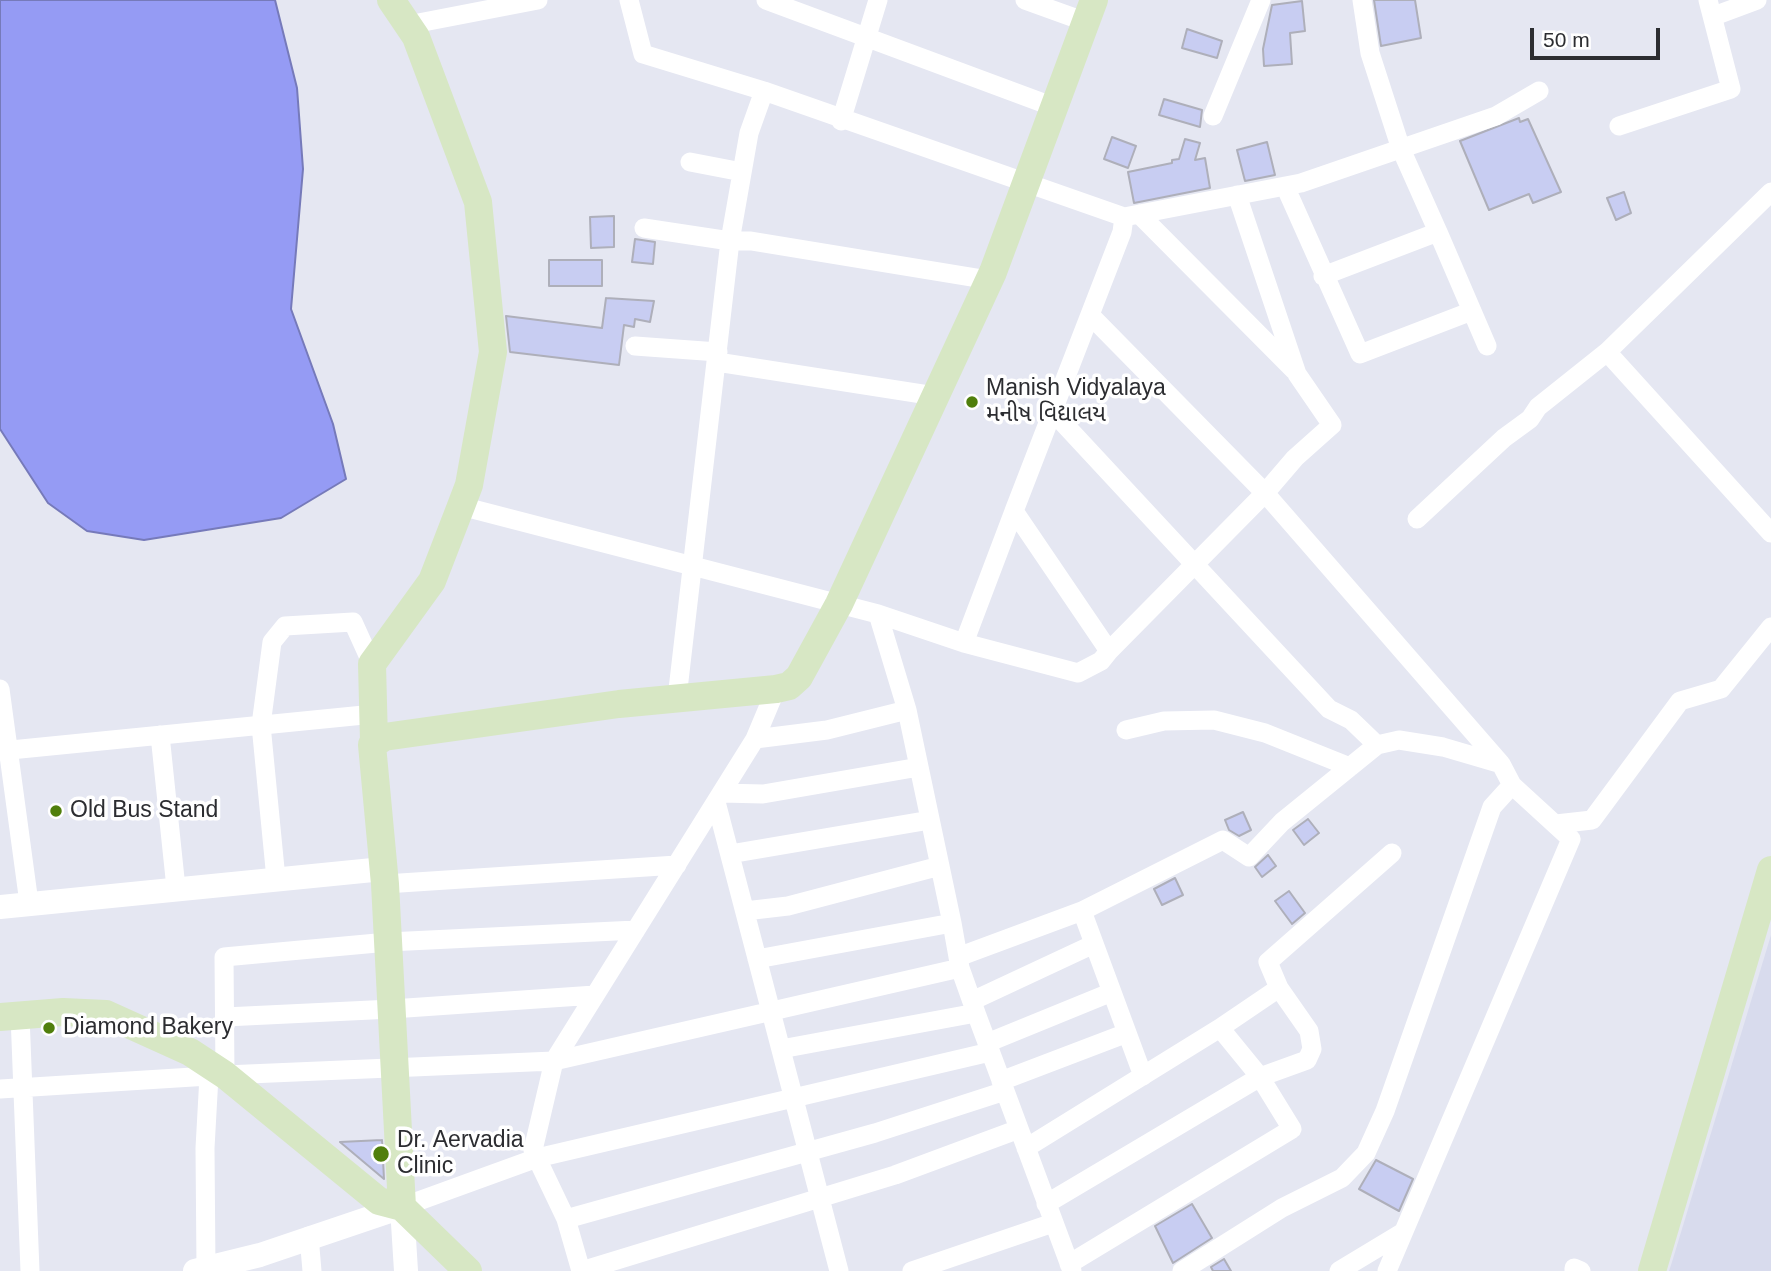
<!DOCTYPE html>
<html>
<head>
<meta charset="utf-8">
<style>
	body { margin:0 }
	#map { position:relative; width:1771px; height:1271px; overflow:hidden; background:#e5e7f2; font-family:Helvetica,sans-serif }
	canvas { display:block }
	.scale { position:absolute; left:1530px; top:28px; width:130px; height:32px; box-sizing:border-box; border:4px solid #2c2d31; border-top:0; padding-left:9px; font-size:21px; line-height:24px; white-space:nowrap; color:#2c2d31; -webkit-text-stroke:5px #fff; paint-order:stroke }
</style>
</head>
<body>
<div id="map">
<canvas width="1771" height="1271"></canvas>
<div class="scale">50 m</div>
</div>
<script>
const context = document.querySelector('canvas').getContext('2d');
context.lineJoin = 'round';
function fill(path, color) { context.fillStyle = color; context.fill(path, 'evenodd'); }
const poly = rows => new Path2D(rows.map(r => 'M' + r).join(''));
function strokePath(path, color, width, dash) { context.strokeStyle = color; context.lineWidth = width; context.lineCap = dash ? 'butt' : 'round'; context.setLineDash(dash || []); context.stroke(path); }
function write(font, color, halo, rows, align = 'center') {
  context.font = font + ' Helvetica,"Noto Sans Gujarati",sans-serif'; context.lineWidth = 7; context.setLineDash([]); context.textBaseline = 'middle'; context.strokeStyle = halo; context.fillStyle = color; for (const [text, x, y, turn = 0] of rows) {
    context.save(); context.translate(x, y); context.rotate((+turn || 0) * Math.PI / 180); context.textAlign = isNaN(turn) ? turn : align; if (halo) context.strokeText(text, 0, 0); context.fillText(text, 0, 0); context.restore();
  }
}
fill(poly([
	[1771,935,1771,1271,1669,1271,1672,1262]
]), '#d8dbed');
const water = poly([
	[0,0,275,0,297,88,303,169,291,309,333,424,346,479,281,518,144,540,87,531,48,503,0,429,0,0]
]);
fill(water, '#959bf4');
strokePath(water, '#767aba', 2);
const building = poly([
	[1374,0,1415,0,1421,38,1381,46,1374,0],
	[1302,1,1305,31,1290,33,1292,64,1264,66,1263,49,1272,5,1302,1],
	[1187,29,1222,41,1217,58,1182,48,1187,29],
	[1164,99,1202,110,1200,127,1159,115,1164,99],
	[1519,118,1520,122,1528,119,1561,192,1533,203,1529,194,1489,210,1460,141,1519,118],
	[1112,137,1136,146,1128,168,1104,159,1112,137],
	[1185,139,1200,143,1195,160,1205,158,1210,188,1134,203,1128,172,1172,163,1172,160,1179,159,1185,139],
	[1267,142,1275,175,1245,181,1237,150,1267,142],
	[1624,192,1631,213,1616,220,1607,198,1624,192],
	[614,216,614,247,591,248,590,217,614,216],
	[635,239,655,242,653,264,632,262,635,239],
	[549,260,602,260,602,286,549,286,549,260],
	[606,298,654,301,650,322,635,319,634,327,624,325,619,365,510,352,506,316,602,328,606,298],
	[1243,812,1251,830,1239,836,1229,830,1225,820,1243,812],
	[1308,819,1319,833,1304,845,1293,830,1308,819],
	[1268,855,1276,866,1262,877,1255,867,1268,855],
	[1175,878,1183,895,1162,905,1154,889,1175,878],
	[1289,891,1305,913,1292,924,1275,901,1289,891],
	[382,1140,384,1179,340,1142,382,1140],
	[1376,1160,1413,1179,1399,1211,1359,1189,1376,1160],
	[1192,1204,1212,1238,1173,1263,1155,1226,1192,1204],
	[1224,1259,1231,1271,1213,1271,1211,1267,1224,1259]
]);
fill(building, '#c8cdf2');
strokePath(building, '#aeafba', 2);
strokePath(poly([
	[629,0,643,54,764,91],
	[766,0,1054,107],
	[1025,0,1086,22],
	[1714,16,1757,0],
	[408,25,538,0],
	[1213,116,1261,0],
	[841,121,878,0],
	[1619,126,1731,89,1708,0],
	[690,162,742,172],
	[1285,186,1360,354,1472,311],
	[1139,214,1294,370],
	[1124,217,1301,183,1496,116,1539,91],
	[644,228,730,241,751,241,989,280],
	[1438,232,1487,346],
	[1323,276,1438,232,1401,149,1370,53,1362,0],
	[1090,315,1265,493,1295,458,1332,425,1297,374,1237,195],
	[635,346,718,352],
	[1607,352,1771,533],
	[717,362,935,396],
	[1053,412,1329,709,1351,720,1377,745],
	[461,506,878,614,907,710,952,923,757,959],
	[1417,519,1504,438,1530,419,1538,407,1607,352,1771,192],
	[878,614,964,643,1078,673,1101,661,1109,651],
	[964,643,1014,511],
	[0,689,29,903],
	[677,698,730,241,749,133,764,91,1124,217,1122,232,1014,511,1109,651,1265,493,1501,764],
	[1126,730,1164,721,1214,720,1265,733,1350,767],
	[160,735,176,888],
	[755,739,827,730,907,710],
	[0,751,374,714],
	[722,793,763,794,919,767],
	[716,802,839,1271],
	[1556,824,1592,820,1680,701,1721,689,1771,627],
	[730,854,930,820],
	[276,879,261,725,272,642,285,626,353,622,372,664],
	[385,884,677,865],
	[745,911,788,906,940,866],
	[1082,911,1223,840,1249,857,1282,822,1377,745,1399,740,1443,747,1501,764,1512,785,1571,839,1387,1271],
	[952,923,960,968,554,1061,533,1150,566,1219,875,1133,1005,1091],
	[958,957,1082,911,1143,1076],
	[972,1001,1094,944],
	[976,1013,1072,1271],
	[20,1015,30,1271],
	[225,1017,392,1009,595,995],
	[1220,1028,1279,988],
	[987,1043,1112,992],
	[781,1049,976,1013,960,968],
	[225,1075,224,957,388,942,636,930],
	[1001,1081,1127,1033],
	[0,1089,225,1075,554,1061,755,739,776,689],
	[1026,1148,1220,1028,1260,1077,1307,1060,1312,1049,1309,1031,1279,988,1268,962,1392,853],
	[1046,1204,1260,1077,1292,1129,1069,1264],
	[402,1207,537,1158,990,1052],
	[566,1219,581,1271],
	[309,1236,312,1271],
	[206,1268,205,1148,209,1076],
	[581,1271,895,1175,1019,1129],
	[912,1271,1053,1223],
	[1182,1271,1282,1208,1342,1178,1366,1153,1385,1111,1492,807,1512,785],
	[1339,1271,1402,1233],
	[1574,1271,1574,1268,1581,1271]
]), '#fff', 19);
strokePath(poly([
	[0,907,383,869],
	[195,1271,260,1255,402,1207,406,1271]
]), '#fff', 24);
strokePath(poly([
	[374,741,372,664,432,581,461,506,469,485,493,352,478,202,416,37,391,0],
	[0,1017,63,1012,106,1014,190,1052,225,1075,379,1201,402,1207,468,1271],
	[402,1207,385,884,372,745,384,737,619,704,776,689,789,686,799,677,839,604,993,272,1094,0],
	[1652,1271,1771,870]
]), '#d7e7c4', 28);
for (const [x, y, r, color] of [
	[972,402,7,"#507f0c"],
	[56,811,7,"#507f0c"],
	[49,1028,7,"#507f0c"],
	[381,1154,9,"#507f0c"]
]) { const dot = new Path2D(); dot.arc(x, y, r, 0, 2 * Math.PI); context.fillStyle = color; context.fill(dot); strokePath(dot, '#fff', 2.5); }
write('23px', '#2c2d31', '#fff', [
	["Manish Vidyalaya",986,389],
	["મનીષ વિદ્યાલય",986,415],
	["Old Bus Stand",70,811],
	["Diamond Bakery",63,1028],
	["Dr. Aervadia",397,1141],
	["Clinic",397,1167]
], 'left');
</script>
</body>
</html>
